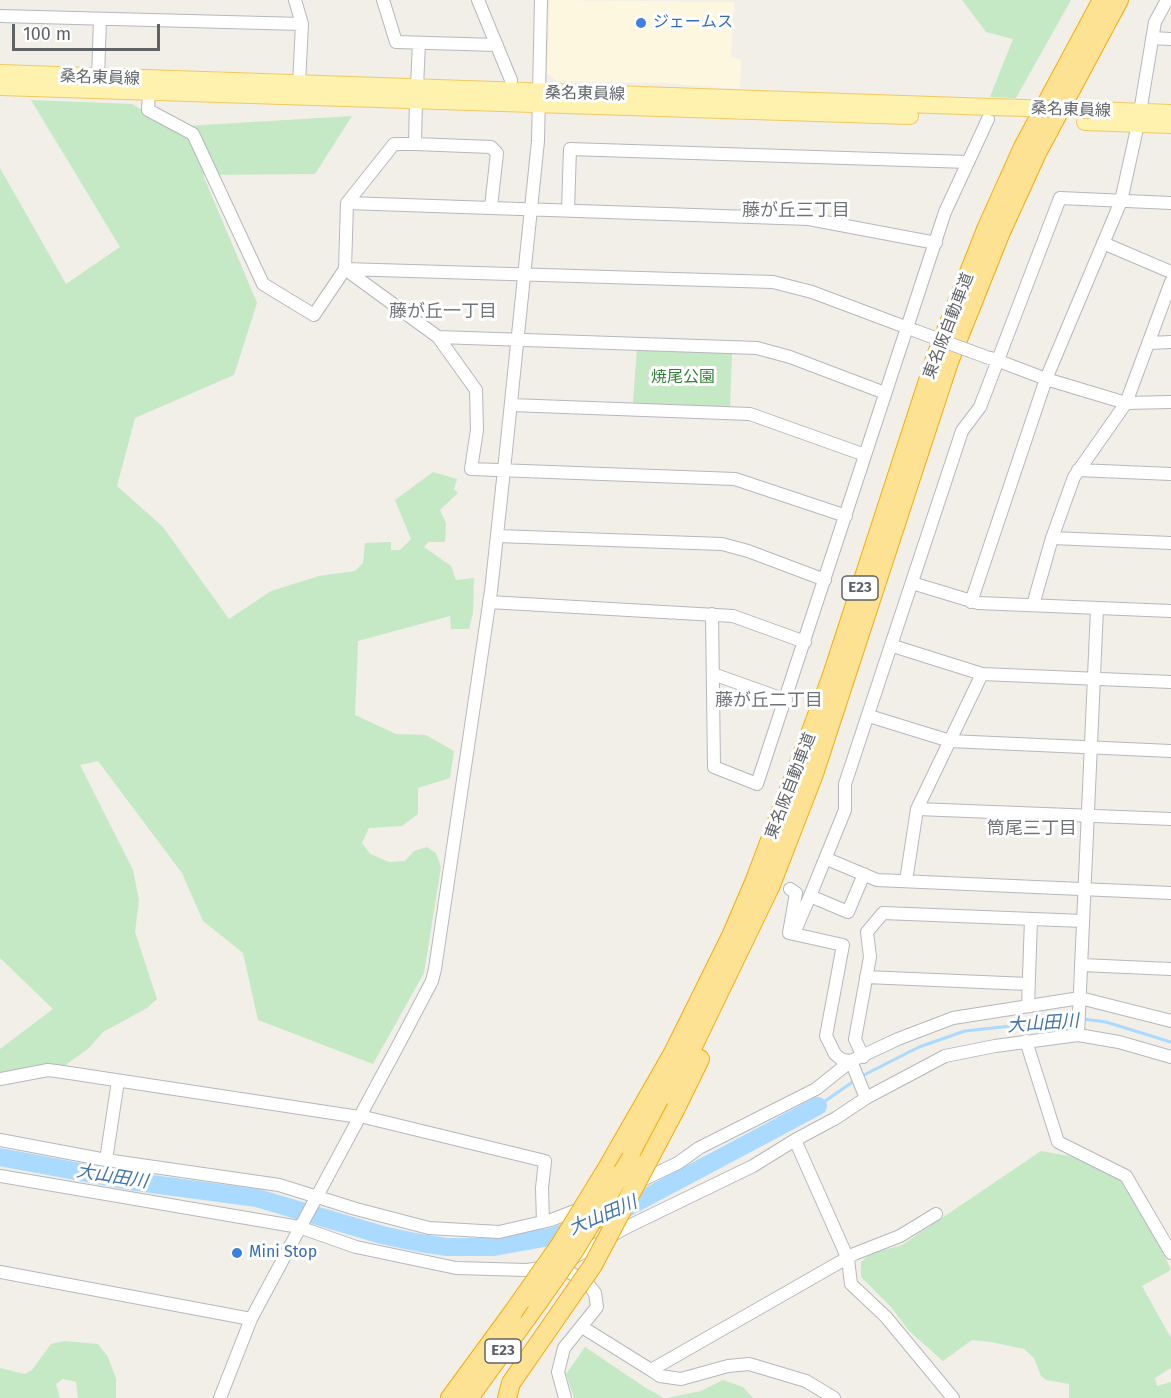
<!DOCTYPE html>
<html>
<head>
<meta charset="utf-8">
<style>
	body { margin:0 }
	#map { position:relative; width:1171px; height:1398px; overflow:hidden; background:#f1efe8; font-family:"Fira Sans",sans-serif }
	canvas { display:block }
	.scale { position:absolute; left:12px; top:24px; width:148px; height:27px; box-sizing:border-box; border:3px solid #5f6368; border-top:0; padding-left:8px; font-size:18px; line-height:21px; white-space:nowrap; color:#5f6368; -webkit-text-stroke:4px #fff; paint-order:stroke }
</style>
</head>
<body>
<div id="map">
<canvas width="1171" height="1398"></canvas>
<div class="scale">100 m</div>
</div>
<script>
const context = document.querySelector('canvas').getContext('2d');
context.lineJoin = 'round';
function fill(path, color) { context.fillStyle = color; context.fill(path, 'evenodd'); }
const poly = rows => new Path2D(rows.map(r => 'M' + r).join(''));
function strokePath(path, color, width, dash) { context.strokeStyle = color; context.lineWidth = width; context.lineCap = dash ? 'butt' : 'round'; context.setLineDash(dash || []); context.stroke(path); }
function write(font, color, halo, rows, align = 'center') {
  context.font = font + ' "Fira Sans","Noto Sans JP",sans-serif'; context.lineWidth = 6; context.setLineDash([]); context.textBaseline = 'middle'; context.strokeStyle = halo; context.fillStyle = color; for (const [text, x, y, turn = 0] of rows) {
    context.save(); context.translate(x, y); context.rotate((+turn || 0) * Math.PI / 180); context.textAlign = isNaN(turn) ? turn : align; if (halo) context.strokeText(text, 0, 0); context.fillText(text, 0, 0); context.restore();
  }
}
fill(poly([
	[550,0,734,2,731,57,741,59,740,89,663,83,557,81,547,73]
]), '#fef7e0');
fill(poly([
	[962,0,1071,0,1016,98,990,97,1013,39,986,32],
	[31,100,132,104,170,127,352,116,315,174,203,175,257,303,234,375,135,418,117,486,163,527,229,619,271,591,319,576,355,571,363,563,365,543,391,542,391,550,400,550,411,539,395,500,433,472,457,479,454,489,458,493,440,510,446,523,445,542,428,542,424,547,451,566,456,580,474,578,473,613,469,629,451,629,450,616,358,641,355,715,396,734,426,735,454,751,450,778,418,788,418,814,402,826,369,828,362,843,370,854,389,862,405,861,414,851,427,847,436,853,441,867,424,973,373,1064,258,1020,243,953,203,921,182,873,98,761,80,765,133,870,139,900,135,932,157,999,147,1008,103,1032,89,1048,64,1066,0,1075,0,1049,53,1009,0,958,0,168,66,284,120,247],
	[637,348,729,351,732,354,730,408,635,405,633,402],
	[1041,1151,1080,1158,1117,1176,1149,1222,1171,1270,1142,1286,1171,1338,1171,1368,1155,1378,1157,1386,1171,1382,1171,1398,1069,1398,1069,1384,1046,1380,1041,1376,1034,1358,1024,1349,991,1342,972,1340,943,1361,909,1331,891,1307,861,1277,861,1262,870,1254,902,1245],
	[65,1341,98,1344,108,1357,116,1379,116,1398,78,1398,76,1382,63,1379,56,1384,60,1398,0,1398,0,1368,25,1374,32,1370,51,1344],
	[585,1347,646,1388,664,1398,574,1398,566,1374],
	[723,1380,743,1387,753,1398,667,1398,701,1391]
]), '#c5e8c5');
strokePath(poly([
	[1083,1019,1106,1022,1171,1042],
	[860,1077,919,1047,965,1031,1076,1019],
	[818,1106,854,1081]
]), '#aadaff', 3);
strokePath(poly([
	[0,1157,129,1181,257,1198,382,1235,420,1243,447,1247,494,1247,555,1236,615,1214,818,1106]
]), '#aadaff', 18);
const minor = poly([
	[295,0,302,24,299,84],
	[383,0,396,42,497,45],
	[478,0,511,80],
	[0,16,302,24],
	[1152,38,1171,39],
	[98,78,100,19],
	[417,87,419,43],
	[149,91,148,110,193,134,263,284,314,315,345,269,773,282,812,292,916,331],
	[416,100,415,144,394,144,347,203,345,269,438,337,476,390,477,430,471,469,735,479,846,516],
	[1140,112,1155,22,1167,0],
	[415,144,491,147,497,153,491,207],
	[347,203,809,219,936,243],
	[568,210,570,149,968,162],
	[1103,243,1171,272],
	[438,337,757,348,790,357,885,393],
	[1149,343,1171,342],
	[991,358,1046,379,1126,403,1171,402],
	[511,405,750,414,865,455],
	[1078,470,1171,474],
	[497,536,722,544,748,551,825,580],
	[1052,538,1171,543],
	[912,583,978,603,1171,611],
	[489,602,733,616,805,642],
	[971,602,1046,379,1121,201,1138,124],
	[1033,605,1052,538,1074,477,1126,403,1171,282],
	[712,614,714,767,757,784,945,212,988,119],
	[893,646,982,674,1171,682],
	[713,674,786,700],
	[869,716,950,741,1171,751],
	[917,809,1171,819],
	[827,859,877,880,1171,893],
	[864,874,848,912,810,896,845,810,845,784,962,431,980,407,1060,198,1171,203],
	[906,881,917,809,982,674],
	[790,889,796,893,789,933,843,945,826,1036,835,1054,842,1060,851,1061,866,1098],
	[794,933,810,896],
	[1082,965,1171,969],
	[866,977,1028,984],
	[1028,1006,1031,919],
	[1078,1035,1097,609],
	[1026,1041,1058,1142,1126,1176,1171,1253],
	[863,1057,855,1039,870,957,867,932,883,913,1083,921],
	[0,1079,48,1070,63,1072,359,1117],
	[360,1116,545,1161,542,1188,543,1222],
	[0,1140,106,1160,279,1185,356,1209,429,1228,499,1232,551,1220,582,1208],
	[795,1140,848,1259,851,1284,886,1317,953,1398],
	[106,1160,118,1081],
	[0,1176,299,1227,356,1247,456,1268,527,1270,547,1267],
	[636,1183,678,1163,699,1148,816,1089,851,1061,898,1039,953,1018,1080,998,1171,1021],
	[571,1259,627,1227,753,1166,795,1140,836,1118,866,1098,945,1056,995,1046,1078,1035,1119,1042,1171,1057],
	[560,1266,588,1284,595,1293,597,1307,564,1348,558,1372,565,1398],
	[0,1272,251,1319],
	[582,1327,651,1370,854,1254,900,1236,936,1214],
	[651,1370,660,1376,681,1379,728,1366,749,1364,806,1381,834,1398],
	[220,1398,251,1319,401,1040,432,981,435,969,491,591,504,470,538,141,541,0]
]);
const major = poly([
	[0,73,991,107],
	[0,87,910,116],
	[1094,110,1171,113],
	[1085,122,1171,125]
]);
const highway = poly([
	[676,1108,700,1059],
	[631,1158,686,1061,771,885,814,774,949,362,1001,232,1037,153,1119,0],
	[606,1170,673,1053,731,936,755,880,831,678,936,356,987,227,1023,147,1102,0],
	[450,1398,513,1312],
	[469,1398,537,1304],
	[507,1398,511,1383]
]);
strokePath(minor, '#b5b8bc', 14);
strokePath(major, '#f2c960', 18);
strokePath(highway, '#f9ab00', 20);
strokePath(minor, '#fff', 12);
strokePath(major, '#fff2af', 16);
strokePath(highway, '#fde293', 18);
const minorBridge = poly([
	[916,331,989,358]
]);
const majorBridge = poly([
	[991,107,1094,110]
]);
const highwayBridge = poly([
	[537,1304,574,1251,631,1158],
	[513,1312,560,1245,606,1170],
	[511,1383,593,1265,676,1108]
]);
strokePath(minorBridge, '#b5b8bc', 14, []);
strokePath(majorBridge, '#f2c960', 18, []);
strokePath(highwayBridge, '#f9ab00', 20, []);
strokePath(minorBridge, '#fff', 12);
strokePath(majorBridge, '#fff2af', 16);
strokePath(highwayBridge, '#fde293', 18);
for (const [x, y, r, color] of [
	[641,23,6,"#3f7fe0"],
	[237,1253,6,"#3f7fe0"]
]) { const dot = new Path2D(); dot.arc(x, y, r, 0, 2 * Math.PI); context.fillStyle = color; context.fill(dot); strokePath(dot, '#fff', 2); }
for (const [x, y, w] of [
	[860,588,36],
	[503,1351,36]
]) { const box = new Path2D(); box.roundRect(x - w / 2, y - 12, w, 24, 4.5); context.fillStyle = '#fff'; context.fill(box); strokePath(box, '#5f6368', 1.5); }
write('bold 15px', '#5f6368', null, [
	["E23",860,588],
	["E23",503,1351]
]);
write('16px', '#366cbe', '#fff', [
	["ジェームス",653,23],
	["Mini Stop",249,1253]
], 'left');
write('16px', '#5f6368', '#fff', [
	["桑名東員線",100,78,2],
	["桑名東員線",585,94,1],
	["桑名東員線",1071,110,2],
	["東名阪自動車道",949,326,-69],
	["東名阪自動車道",791,786,-69]
]);
write('16px', '#348238', '#fff', [
	["焼尾公園",683,378]
]);
write('18px', '#70757a', '#fff', [
	["藤が丘三丁目",796,211],
	["藤が丘一丁目",443,312],
	["藤が丘二丁目",769,701],
	["筒尾三丁目",1032,829]
]);
write('italic 18px', '#4174aa', '#fff', [
	["大山田川",1043,1024,-4],
	["大山田川",112,1177,9],
	["大山田川",603,1216,-23]
]);
</script>
</body>
</html>
